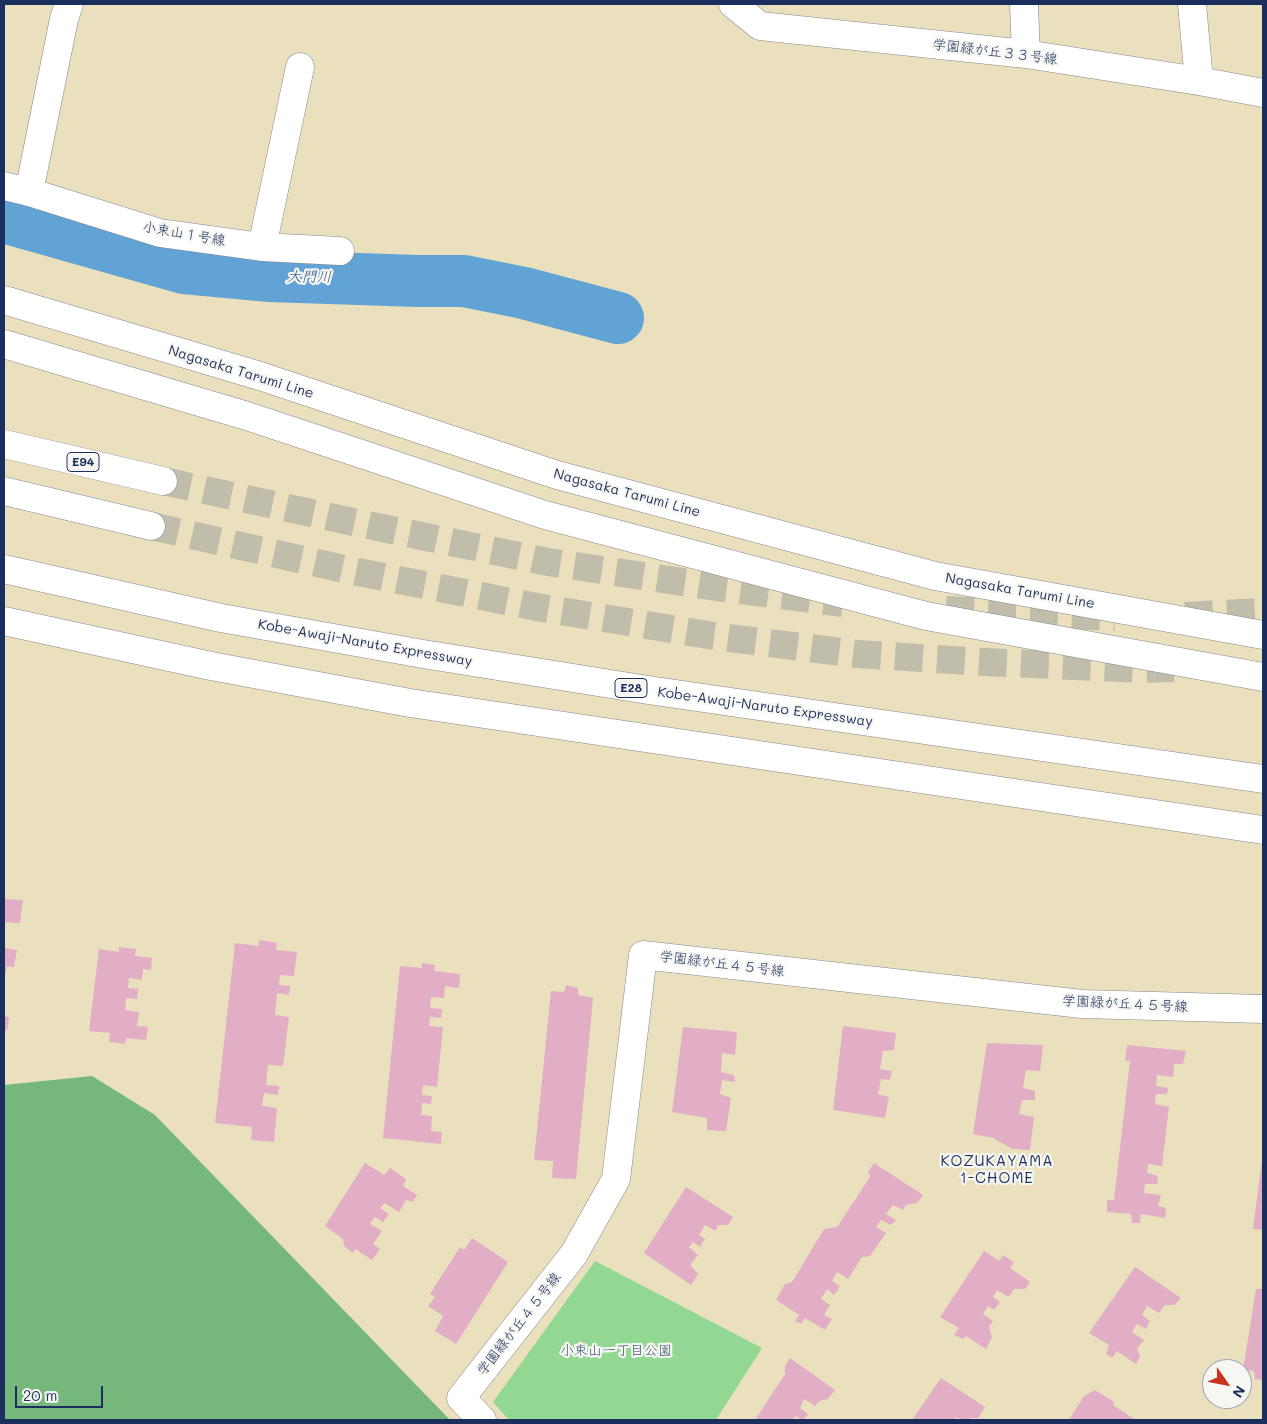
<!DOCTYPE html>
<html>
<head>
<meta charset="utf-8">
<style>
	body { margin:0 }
	#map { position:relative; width:1267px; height:1424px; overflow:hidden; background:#eae0be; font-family:Mali,sans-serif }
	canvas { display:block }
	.frame { position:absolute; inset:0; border:5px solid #1b2f5e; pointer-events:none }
	.north { position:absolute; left:1202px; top:1359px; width:50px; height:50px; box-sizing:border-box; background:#f6f6f2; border:1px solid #9ea6b7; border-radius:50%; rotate:123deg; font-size:14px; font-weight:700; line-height:20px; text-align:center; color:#1b2f5e }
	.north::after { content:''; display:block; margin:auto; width:18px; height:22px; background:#c8321e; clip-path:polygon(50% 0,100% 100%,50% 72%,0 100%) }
	.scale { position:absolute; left:15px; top:1386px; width:88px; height:22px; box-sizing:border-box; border:2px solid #1b2f5e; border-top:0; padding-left:6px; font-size:15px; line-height:18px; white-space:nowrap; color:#1b2f5e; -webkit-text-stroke:4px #f6f6f2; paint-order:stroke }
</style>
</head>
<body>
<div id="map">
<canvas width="1267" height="1424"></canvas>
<div class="frame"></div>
<div class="north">N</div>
<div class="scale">20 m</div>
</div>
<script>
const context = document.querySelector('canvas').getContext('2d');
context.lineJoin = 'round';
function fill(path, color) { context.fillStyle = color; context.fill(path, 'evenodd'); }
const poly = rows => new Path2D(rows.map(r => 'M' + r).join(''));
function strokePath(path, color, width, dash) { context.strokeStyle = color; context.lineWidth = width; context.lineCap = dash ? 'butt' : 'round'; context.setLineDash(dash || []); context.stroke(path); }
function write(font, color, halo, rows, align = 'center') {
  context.font = font + ' Mali,"Klee One",sans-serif'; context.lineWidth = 4.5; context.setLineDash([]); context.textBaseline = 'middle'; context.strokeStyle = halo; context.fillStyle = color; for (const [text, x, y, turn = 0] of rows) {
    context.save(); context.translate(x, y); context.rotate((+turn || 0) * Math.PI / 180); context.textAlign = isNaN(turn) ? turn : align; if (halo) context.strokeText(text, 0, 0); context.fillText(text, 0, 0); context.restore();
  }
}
fill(poly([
	[595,1261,762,1348,716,1420,509,1420,493,1402]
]), '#93d892');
fill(poly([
	[92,1076,155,1115,450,1420,4,1420,4,1085]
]), '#76b87c');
strokePath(poly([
	[4,217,184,268,270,276,418,281,464,281,524,293,618,318]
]), '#60a3d4', 52);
fill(poly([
	[4,899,23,900,20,923,4,922],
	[259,940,277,943,276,950,297,952,294,976,280,975,279,985,290,986,289,995,277,993,275,1015,289,1017,283,1066,268,1065,266,1085,279,1086,278,1095,264,1093,262,1106,277,1108,274,1142,251,1140,252,1127,215,1123,235,943,259,946],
	[119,947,136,949,135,956,152,958,151,970,143,969,142,980,129,978,128,988,138,989,137,999,126,998,125,1010,139,1012,137,1026,148,1027,146,1040,126,1038,125,1044,109,1042,110,1033,89,1031,99,949,119,952],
	[4,948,17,950,14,967,7,966,6,973,4,973],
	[422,963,435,965,434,971,460,974,459,988,445,986,444,998,431,997,430,1008,442,1009,441,1018,430,1017,429,1026,443,1027,437,1087,423,1085,422,1095,432,1096,431,1104,422,1103,421,1115,432,1116,431,1131,442,1132,441,1144,383,1138,400,966,422,968],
	[566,985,578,988,578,995,593,998,576,1179,552,1178,553,1161,534,1160,551,991,564,992],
	[4,1016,9,1017,7,1031,4,1030],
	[843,1026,896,1033,894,1050,883,1051,880,1069,892,1071,890,1080,881,1079,878,1094,889,1097,885,1118,833,1110],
	[683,1027,737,1032,735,1055,722,1053,721,1072,734,1075,735,1082,722,1080,720,1094,731,1098,726,1131,707,1130,707,1118,672,1112],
	[987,1043,1043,1045,1040,1071,1026,1070,1023,1088,1035,1091,1035,1100,1022,1100,1019,1114,1034,1117,1030,1150,1012,1149,993,1138,973,1134],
	[1127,1045,1186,1051,1183,1064,1174,1064,1173,1077,1157,1075,1156,1086,1168,1088,1167,1094,1156,1094,1155,1104,1169,1107,1162,1166,1148,1164,1147,1173,1158,1176,1157,1184,1145,1184,1144,1193,1161,1195,1158,1206,1166,1208,1165,1218,1141,1214,1140,1223,1132,1223,1131,1214,1107,1212,1107,1200,1114,1200,1130,1061,1125,1061],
	[1262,1160,1263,1160,1263,1230,1253,1229],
	[365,1163,384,1175,390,1168,406,1179,403,1186,417,1195,413,1202,406,1200,399,1212,384,1203,380,1208,389,1214,383,1222,375,1217,370,1224,382,1231,373,1244,380,1249,372,1260,355,1249,353,1253,344,1246,343,1239,325,1226],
	[874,1163,923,1195,917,1203,906,1205,903,1210,893,1205,886,1214,896,1220,891,1225,881,1220,876,1227,886,1233,870,1256,862,1257,848,1279,837,1272,832,1281,840,1286,834,1295,827,1289,821,1299,830,1305,824,1315,832,1319,825,1330,805,1318,801,1324,795,1321,799,1315,776,1300,785,1284,792,1282,824,1229,837,1227,870,1177,868,1172],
	[686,1187,733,1217,728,1225,718,1225,715,1231,705,1225,699,1235,705,1239,700,1247,693,1242,689,1247,698,1255,690,1265,698,1274,691,1285,644,1253],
	[472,1238,508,1262,456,1344,435,1331,443,1316,428,1306,435,1297,430,1294,460,1247,464,1250],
	[984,1251,999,1261,1003,1255,1014,1262,1010,1268,1030,1282,1025,1289,1014,1289,1009,1297,997,1290,993,1297,1000,1302,994,1310,988,1306,983,1314,993,1321,989,1327,992,1337,986,1349,966,1336,963,1339,954,1335,959,1328,940,1317],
	[1135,1267,1181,1298,1174,1305,1165,1305,1159,1313,1147,1306,1142,1315,1150,1321,1146,1329,1137,1324,1132,1332,1144,1340,1137,1349,1140,1357,1136,1364,1117,1351,1112,1358,1106,1354,1109,1345,1089,1333],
	[1256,1289,1263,1289,1263,1380,1255,1379,1254,1371,1243,1370],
	[790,1358,835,1390,828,1399,819,1401,815,1406,804,1399,800,1408,808,1414,803,1420,795,1416,793,1420,755,1420,785,1374,785,1366],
	[941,1378,985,1407,978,1418,970,1418,968,1420,962,1420,956,1417,954,1420,912,1420],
	[1095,1390,1114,1402,1113,1405,1134,1419,1134,1420,1069,1420,1084,1396]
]), '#e1aec5');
strokePath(poly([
	[163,481,353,522,548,562,723,588,843,603],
	[151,526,353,571,542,608,714,636,857,654,985,662,1143,669,1174,668],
	[946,610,1115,617],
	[1185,616,1263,612]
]), '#c1bdab', 28, [28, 14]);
const minor = poly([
	[733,4,760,26,1026,54,1199,81,1263,93],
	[1024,4,1026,54],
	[1192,4,1199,81],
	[4,186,29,192,160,233,262,247,340,251],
	[29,192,64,19,69,4],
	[262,247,300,67],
	[482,1420,461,1398,574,1254,616,1179,643,955,1082,1004,1263,1009]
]);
const major = poly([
	[4,300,260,376,557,475,935,576,1263,635],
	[4,344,247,416,545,515,926,616,1263,677]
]);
const highway = poly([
	[4,444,163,481],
	[4,491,151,526],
	[4,569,221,618,423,654,648,690,1263,779],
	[4,621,211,666,410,703,1263,830]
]);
strokePath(minor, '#82888e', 29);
strokePath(major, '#82888e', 29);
strokePath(highway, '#82888e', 29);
strokePath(minor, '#fff', 28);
strokePath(major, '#fff', 28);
strokePath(highway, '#fff', 28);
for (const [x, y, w] of [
	[83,462,32],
	[631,688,32]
]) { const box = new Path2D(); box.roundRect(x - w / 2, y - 9.5, w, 19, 4); context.fillStyle = '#f6f6f2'; context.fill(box); strokePath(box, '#1b2f5e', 1); }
write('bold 12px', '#1b2f5e', null, [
	["E94",83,462],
	["E28",631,688]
]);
write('14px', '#1b2f5e', '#f6f6f2', [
	["学園緑が丘３３号線",995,52,7],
	["小束山１号線",184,234,10],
	["Nagasaka Tarumi Line",241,372,17],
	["Nagasaka Tarumi Line",627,493,15],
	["Nagasaka Tarumi Line",1020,591,10],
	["Kobe-Awaji-Naruto Expressway",365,643,10],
	["Kobe-Awaji-Naruto Expressway",765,707,8],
	["学園緑が丘４５号線",722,964,7],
	["学園緑が丘４５号線",1125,1004,3],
	["学園緑が丘４５号線",519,1324,-52]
]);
write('14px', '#39596b', '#f6f6f2', [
	["小束山一丁目公園",616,1351]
]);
write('italic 15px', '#335887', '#f6f6f2', [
	["大門川",309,277,1]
]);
context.letterSpacing = '1px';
write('15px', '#1b2f5e', '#f6f6f2', [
	["KOZUKAYAMA",997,1161],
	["1-CHOME",997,1178]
]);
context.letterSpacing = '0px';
</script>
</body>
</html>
